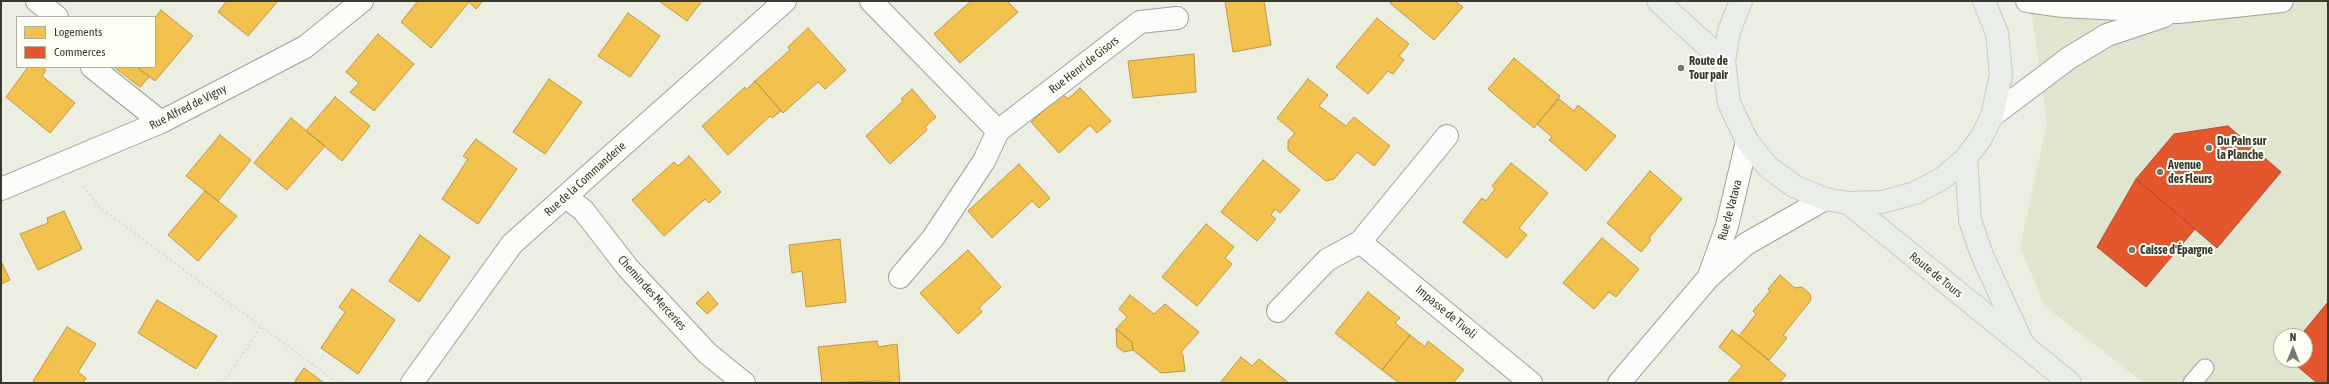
<!DOCTYPE html>
<html>
<head>
<meta charset="utf-8">
<style>
	body { margin:0 }
	#map { position:relative; width:2329px; height:384px; overflow:hidden; background:#eceee2; font-family:"Asap Condensed",sans-serif }
	canvas { display:block }
	.frame { position:absolute; inset:0; border:2px solid #383a31; pointer-events:none }
	.legend { position:absolute; left:16px; top:16px; width:140px; height:52px; box-sizing:border-box; background:#fdfff2; border:1px solid #aeb0a5; margin:0; padding:5px 7px; list-style:none; font-size:12px; color:#383a31 }
	.legend li { display:flex; align-items:center; gap:8px; height:20px }
	.legend b { width:20px; border:1px solid #aeb0a5 }
	.north { position:absolute; left:2273px; top:328px; width:40px; height:40px; box-sizing:border-box; background:#fdfff2; border:1px solid #aeb0a5; border-radius:50%; rotate:0deg; font-size:11px; font-weight:700; line-height:16px; text-align:center; color:#383a31 }
	.north::after { content:''; display:block; margin:auto; width:14px; height:18px; background:#77796f; clip-path:polygon(50% 0,100% 100%,50% 72%,0 100%) }
</style>
</head>
<body>
<div id="map">
<canvas width="2329" height="384"></canvas>
<div class="frame"></div>
<ul class="legend">
<li><b style="height:11px;background:#f2c14e"></b>Logements</li>
<li><b style="height:11px;background:#e4572e"></b>Commerces</li>
</ul>
<div class="north">N</div>
</div>
<script>
const context = document.querySelector('canvas').getContext('2d');
context.lineJoin = 'round';
function fill(path, color) { context.fillStyle = color; context.fill(path, 'evenodd'); }
const poly = rows => new Path2D(rows.map(r => 'M' + r).join(''));
function strokePath(path, color, width, dash) { context.strokeStyle = color; context.lineWidth = width; context.lineCap = dash ? 'butt' : 'round'; context.setLineDash(dash || []); context.stroke(path); }
function write(font, color, halo, rows, align = 'center') {
  context.font = font + ' "Asap Condensed",sans-serif'; context.lineWidth = 4; context.setLineDash([]); context.textBaseline = 'middle'; context.strokeStyle = halo; context.fillStyle = color; for (const [text, x, y, turn = 0] of rows) {
    context.save(); context.translate(x, y); context.rotate((+turn || 0) * Math.PI / 180); context.textAlign = isNaN(turn) ? turn : align; if (halo) context.strokeText(text, 0, 0); context.fillText(text, 0, 0); context.restore();
  }
}
fill(poly([
	[2030,1,2328,1,2328,383,2144,383,2045,306,2020,248,2047,123],
	[2281,336,2305,336,2305,360,2281,360]
]), '#e1e4cf');
const homes = poly([
	[227,1,278,1,248,36,218,12,227,1],
	[418,1,468,1,469,2,431,48,401,22,418,1],
	[468,1,483,1,476,9,468,1],
	[659,1,702,1,687,21,659,1],
	[971,1,1007,1,1018,12,960,63,934,34,971,1],
	[1225,1,1264,1,1271,45,1233,52,1225,1],
	[1391,1,1455,1,1463,7,1434,40,1390,3,1391,1],
	[161,10,193,36,155,81,137,67,155,67,155,18,161,10],
	[628,13,660,36,630,77,598,56,628,13],
	[1377,18,1409,44,1399,56,1404,60,1393,74,1388,71,1368,94,1336,67,1377,18],
	[808,28,846,70,825,89,818,82,783,113,755,81,790,50,788,47,808,28],
	[378,34,414,64,374,111,350,92,359,83,346,72,378,34],
	[1194,54,1196,92,1133,98,1128,61,1194,54],
	[1514,58,1560,96,1534,128,1488,89,1514,58],
	[28,67,42,67,46,70,42,76,75,103,50,133,6,97,28,67],
	[114,67,137,67,149,77,140,87,114,67],
	[549,79,582,102,545,154,513,132,549,79],
	[1308,79,1328,95,1319,106,1346,126,1354,117,1390,146,1374,166,1357,152,1334,179,1326,181,1288,150,1288,141,1295,133,1277,118,1308,79],
	[755,81,781,111,772,118,770,116,728,155,702,126,745,87,746,90,755,81],
	[1080,88,1111,121,1097,133,1090,125,1059,153,1031,122,1062,94,1068,99,1080,88],
	[912,89,936,117,925,127,927,130,890,164,866,136,903,101,901,99,912,89],
	[335,97,370,126,342,161,306,131,335,97],
	[1559,99,1574,111,1578,105,1616,136,1586,171,1549,140,1552,137,1537,124,1559,99],
	[291,118,325,146,287,190,254,163,291,118],
	[220,135,251,160,218,201,186,176,220,135],
	[476,139,517,169,478,224,442,199,468,159,463,156,476,139],
	[689,156,721,192,709,203,705,199,664,236,632,200,674,162,678,166,689,156],
	[1263,160,1300,190,1280,213,1275,209,1271,215,1276,219,1257,241,1221,212,1263,160],
	[1511,163,1548,193,1519,228,1527,235,1507,258,1463,222,1482,198,1486,201,1495,189,1492,186,1511,163],
	[1019,164,1050,198,1039,208,1032,201,992,238,968,211,1019,164],
	[1650,171,1682,199,1649,238,1651,240,1641,252,1607,223,1650,171],
	[205,191,237,216,198,261,168,235,205,191],
	[64,211,82,249,38,270,20,234,48,223,47,218,64,211],
	[1206,224,1234,247,1225,258,1232,264,1197,306,1162,277,1206,224],
	[420,235,450,257,419,302,389,281,420,235],
	[1602,238,1639,269,1616,297,1609,292,1594,309,1563,283,1602,238],
	[840,239,846,302,806,307,802,271,792,273,789,245,840,239],
	[968,250,1001,287,979,308,982,312,958,334,920,293,968,250],
	[1,261,10,280,1,284,1,261],
	[1780,275,1795,288,1802,287,1810,294,1811,300,1783,335,1787,338,1769,360,1739,336,1756,314,1753,311,1770,291,1768,289,1780,275],
	[352,289,395,320,358,374,321,348,345,312,339,307,352,289],
	[708,292,718,304,707,314,696,303,708,292],
	[1368,292,1400,318,1395,323,1410,335,1382,370,1335,333,1368,292],
	[1130,295,1154,314,1165,304,1199,332,1181,352,1183,355,1185,371,1161,373,1133,350,1132,342,1116,329,1127,317,1119,309,1130,295],
	[157,300,217,336,196,369,138,333,157,300],
	[67,327,96,344,78,372,86,378,83,383,36,383,33,381,67,327],
	[1116,329,1132,342,1133,350,1124,352,1117,347,1116,329],
	[1732,330,1786,375,1779,383,1727,383,1742,366,1719,347,1732,330],
	[1410,335,1425,347,1428,341,1464,370,1453,383,1399,383,1382,370,1410,335],
	[877,341,878,347,897,344,900,383,878,381,822,383,818,347,877,341],
	[1241,357,1252,366,1259,359,1289,383,1220,383,1241,357],
	[304,368,324,383,298,383,295,381,304,368]
]);
fill(homes, '#f2c14e');
strokePath(homes, '#ba9845', 1);
const shops = poly([
	[2228,126,2281,172,2217,248,2136,179,2174,134,2228,126],
	[2136,179,2195,229,2146,287,2097,247,2136,179],
	[2328,302,2328,383,2317,383,2290,360,2305,360,2305,336,2300,336,2328,302]
]);
fill(shops, '#e4572e');
strokePath(shops, '#b04e2f', 1);
const lane = poly([
	[2192,383,2205,368]
]);
const street = poly([
	[37,1,57,17],
	[871,1,998,131],
	[92,67,161,122],
	[1,189,161,122,305,47,362,1],
	[566,197,583,210,628,268,707,353,744,383],
	[1360,242,1531,383],
	[1709,276,1727,226,1747,141],
	[900,277,933,238,984,161,998,131,1140,22,1177,18],
	[1278,311,1327,260,1360,242,1447,136],
	[412,383,512,244,785,1],
	[1619,383,1709,277,1746,244,1825,199]
]);
const secondary = poly([
	[2027,1,2063,6,2178,12,2282,1],
	[1992,116,2069,58,2107,35,2164,16]
]);
const primary = poly([
	[1658,1,1724,61],
	[1741,1,1729,31,1724,61,1729,103,1747,141,1768,167,1794,186,1825,199,1848,203,1882,202,1915,193,1943,178,1966,158,1981,138,1992,116,2001,75,1997,33,1984,1],
	[1966,158,1970,220,1982,255,2022,342],
	[1848,203,2070,383]
]);
strokePath(lane, '#a0a299', 19);
strokePath(street, '#a0a299', 24);
strokePath(secondary, '#a0a299', 24);
strokePath(primary, '#c8cac4', 24);
strokePath(poly([
	[83,186,100,208,338,383],
	[223,383,261,326]
]), '#dcddd9', 2.5, [2, 3]);
strokePath(lane, '#fcfcfb', 17);
strokePath(street, '#fcfcfb', 22);
strokePath(secondary, '#fcfcfb', 22);
strokePath(primary, '#e9eee8', 22);
for (const [x, y, r, color] of [
	[1681,68,4,"#77796f"],
	[2209,148,4,"#77796f"],
	[2160,172,4,"#77796f"],
	[2132,250,4,"#77796f"]
]) { const dot = new Path2D(); dot.arc(x, y, r, 0, 2 * Math.PI); context.fillStyle = color; context.fill(dot); strokePath(dot, '#fdfff2', 1.5); }
write('bold 12px', '#383a31', '#fdfff2', [
	["Route de",1689,61],
	["Tour pair",1689,75],
	["Du Pain sur",2217,141],
	["la Planche",2217,155],
	["Avenue",2168,165],
	["des Fleurs",2168,179],
	["Caisse d'Épargne",2140,250]
], 'left');
write('12px', '#383a31', '#fdfff2', [
	["Rue Henri de Gisors",1084,65,-38],
	["Rue Alfred de Vigny",188,107,-27],
	["Rue de la Commanderie",585,179,-42],
	["Rue de Vatava",1730,210,-75],
	["Route de Tours",1936,275,39],
	["Chemin des Merceries",652,293,48],
	["Impasse de Tivoli",1446,312,40]
]);
</script>
</body>
</html>
